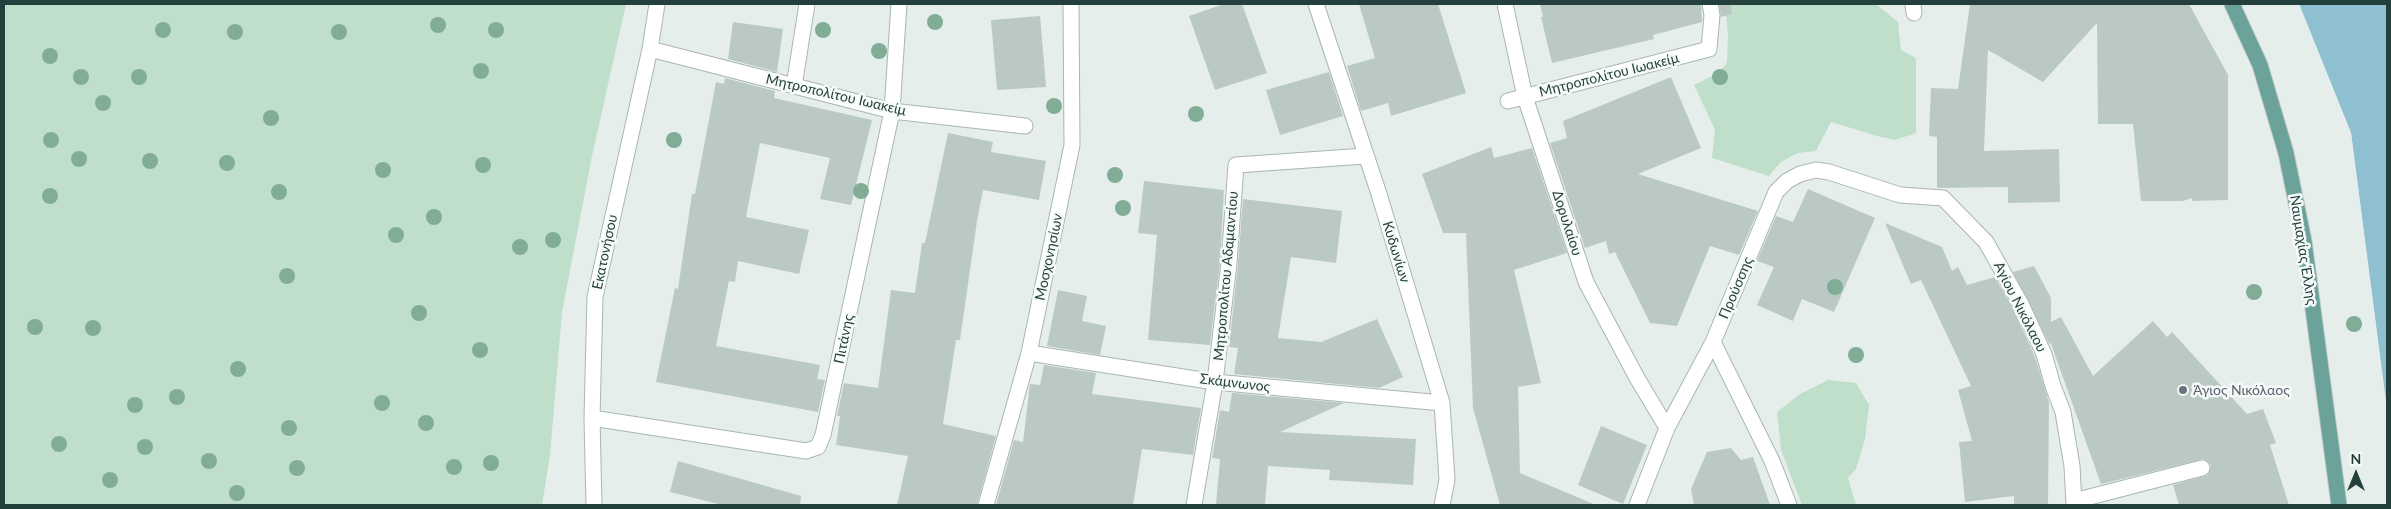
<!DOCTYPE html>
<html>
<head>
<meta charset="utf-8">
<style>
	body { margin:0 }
	#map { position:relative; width:2391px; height:509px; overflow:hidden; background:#e6eeeb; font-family:Lato,sans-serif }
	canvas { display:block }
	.frame { position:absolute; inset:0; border:5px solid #24403c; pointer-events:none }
	.north { position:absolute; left:2331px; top:449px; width:50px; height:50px; -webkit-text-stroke:4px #f6fbf9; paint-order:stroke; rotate:0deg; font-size:14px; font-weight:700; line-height:20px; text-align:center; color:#24403c }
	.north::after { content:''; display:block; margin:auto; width:18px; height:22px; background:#24403c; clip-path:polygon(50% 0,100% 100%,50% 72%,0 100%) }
</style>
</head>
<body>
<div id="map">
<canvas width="2391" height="509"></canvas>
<div class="frame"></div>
<div class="north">N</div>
</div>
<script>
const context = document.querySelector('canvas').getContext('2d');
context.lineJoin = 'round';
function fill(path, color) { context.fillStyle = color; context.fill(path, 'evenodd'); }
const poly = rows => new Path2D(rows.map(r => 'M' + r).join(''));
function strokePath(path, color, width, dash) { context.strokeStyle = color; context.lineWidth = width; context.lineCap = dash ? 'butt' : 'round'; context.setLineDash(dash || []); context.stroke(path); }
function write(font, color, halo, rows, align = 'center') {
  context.font = font + ' Lato,sans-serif'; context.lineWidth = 5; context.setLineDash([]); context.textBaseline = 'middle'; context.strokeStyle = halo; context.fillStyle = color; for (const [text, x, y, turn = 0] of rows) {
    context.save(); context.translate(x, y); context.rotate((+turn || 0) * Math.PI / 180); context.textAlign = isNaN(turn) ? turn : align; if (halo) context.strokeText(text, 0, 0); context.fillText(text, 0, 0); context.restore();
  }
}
fill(poly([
	[4,4,626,4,592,156,562,312,550,455,542,505,4,505],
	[1725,4,1876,4,1898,22,1901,50,1916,58,1916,133,1895,140,1877,136,1831,122,1816,151,1798,153,1781,162,1769,176,1712,158,1715,130,1694,85,1720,72,1727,62,1728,35],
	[1828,380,1856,383,1869,405,1865,439,1856,469,1848,478,1856,505,1802,505,1781,450,1777,412,1800,394]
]), '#bfdfcb');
fill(poly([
	[2299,4,2387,4,2387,409,2351,133]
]), '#8fc0d2');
fill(poly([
	[2296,4,2299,4,2351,133,2387,412,2385,410,2348,134]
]), '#e6eeeb');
fill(poly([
	[1224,4,1242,4,1267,73,1215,90,1189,16],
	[1359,4,1438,4,1466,93,1391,116,1388,103,1361,111,1347,66,1375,58],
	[1540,4,1701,4,1702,22,1653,35,1654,39,1552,63,1541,17,1543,17],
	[1719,4,1731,4,1732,14,1721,17],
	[1970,4,2189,4,2228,75,2228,200,2192,201,2192,198,2183,201,2141,201,2133,124,2098,124,2097,23,2043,82,1988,50,1984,151,2059,149,2060,202,2008,203,2008,187,1937,188,1937,137,1929,136,1931,88,1958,89],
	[1040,16,1046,87,997,90,991,20],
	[733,22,783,29,777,72,728,59],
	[1329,72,1343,116,1280,135,1266,90],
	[1671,77,1701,148,1638,174,1758,211,1739,255,1710,246,1677,326,1650,323,1615,252,1609,254,1606,241,1585,248,1550,143,1567,138,1563,121],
	[725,78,775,91,774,98,872,120,851,205,820,199,830,158,760,143,746,217,809,230,799,274,738,261,735,282,729,281,716,346,820,365,817,379,825,380,818,412,656,382,675,288,678,289,692,194,695,194,716,82,724,84],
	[948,133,993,142,991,152,1046,161,1039,200,983,190,977,221,960,340,956,340,943,424,996,436,977,505,897,505,908,456,836,445,840,416,837,416,844,383,878,388,891,290,915,293,922,243,925,243],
	[1491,147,1494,158,1532,148,1567,253,1514,270,1541,383,1518,387,1520,473,1596,505,1500,505,1473,408,1466,233,1443,233,1422,174],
	[1144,181,1224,190,1220,262,1210,345,1148,340,1157,235,1138,233],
	[1808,189,1875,218,1834,312,1802,299,1793,321,1757,305,1774,267,1757,261,1776,216,1793,222],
	[1243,199,1342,211,1336,263,1291,257,1278,338,1321,342,1377,319,1403,377,1379,388,1234,374,1238,348,1229,347,1238,264],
	[1885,223,1942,247,1952,271,1958,267,1967,285,1995,277,2014,310,2035,357,2049,402,2048,504,2014,504,2014,496,1965,502,1959,442,1972,441,1958,390,1971,386,1921,280,1911,284],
	[2034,266,2051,298,2051,322,2061,317,2093,376,2153,321,2167,337,2172,332,2247,414,2263,409,2276,443,2270,445,2289,505,2179,505,2173,485,2208,475,2211,465,2204,459,2101,484,2050,341,2050,345,2013,272],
	[1058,290,1087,296,1082,321,1106,326,1100,355,1047,346],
	[1044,365,1096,373,1092,394,1201,408,1193,455,1142,449,1133,505,996,505,1014,440,1023,442,1030,384,1040,385],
	[1232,393,1344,403,1280,432,1416,439,1413,485,1329,480,1330,470,1268,466,1265,505,1216,505,1220,459,1212,458,1220,410,1229,412],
	[1601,426,1647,445,1623,504,1578,485],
	[1731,448,1741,460,1753,457,1770,505,1694,505,1691,489,1707,452],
	[678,461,801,496,800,505,722,505,670,492]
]), '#bbc9c5');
const minor = poly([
	[1316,4,1379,194,1442,403,1447,480,1442,505],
	[1505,4,1525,97,1586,282,1637,378,1667,428],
	[1913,4,1914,13],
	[650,49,892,111,1025,126],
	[794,86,807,4],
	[1508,101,1709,49,1712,15,1710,4],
	[1713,342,1772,461,1789,505],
	[1029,353,1215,382,1442,403],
	[592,418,806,451,818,447,823,435,892,111,899,4],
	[2074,501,2202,468],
	[594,505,592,418,595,297,650,49,657,4],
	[986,505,1029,353,1072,145,1071,4],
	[1194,505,1215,382,1229,263,1236,165,1365,156],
	[1637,505,1667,428,1713,342,1776,192,1787,181,1800,174,1816,170,1829,172,1900,195,1943,198,1986,242,2022,306,2044,354,2053,386,2063,412,2072,466,2074,505]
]);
const major = poly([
	[2232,4,2260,65,2286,153,2304,241,2339,505]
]);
strokePath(minor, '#a8b6b3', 17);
strokePath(major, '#c2cac8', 17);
strokePath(minor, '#fff', 15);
strokePath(major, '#6ba39b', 15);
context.fillStyle = '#81ad97';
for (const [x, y] of [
	[935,22],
	[438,25],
	[163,30],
	[496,30],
	[823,30],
	[235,32],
	[339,32],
	[879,51],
	[50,56],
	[481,71],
	[81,77],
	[139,77],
	[1720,77],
	[103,103],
	[1054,106],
	[1196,114],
	[271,118],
	[51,140],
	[674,140],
	[79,159],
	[150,161],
	[227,163],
	[483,165],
	[383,170],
	[1115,175],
	[861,191],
	[279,192],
	[50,196],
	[1123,208],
	[434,217],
	[396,235],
	[553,240],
	[520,247],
	[287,276],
	[1835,287],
	[2254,292],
	[419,313],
	[2354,324],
	[35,327],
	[93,328],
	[480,350],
	[1856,355],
	[238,369],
	[177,397],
	[382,403],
	[135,405],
	[426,423],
	[289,428],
	[59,444],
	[145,447],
	[209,461],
	[491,463],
	[454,467],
	[297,468],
	[110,480],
	[237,493]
]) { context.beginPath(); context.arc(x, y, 8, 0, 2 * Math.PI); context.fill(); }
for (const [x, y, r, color] of [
	[2183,390,5,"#6b7280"]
]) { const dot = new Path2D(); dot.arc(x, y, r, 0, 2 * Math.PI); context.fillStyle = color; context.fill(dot); strokePath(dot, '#f6fbf9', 2); }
write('14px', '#24403c', '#f6fbf9', [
	["Μητροπολίτου Ιωακείμ",1609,75,-14],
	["Μητροπολίτου Ιωακείμ",836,95,13],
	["Δορυλαίου",1567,223,72],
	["Ναυμαχίας Έλλης",2303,250,81],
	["Εκατονήσου",605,252,-78],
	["Κυδωνίων",1396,252,73],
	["Μοσχονησίων",1049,257,-78],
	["Μητροπολίτου Αδαμαντίου",1226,276,-85],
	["Προύσσης",1736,288,-67],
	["Αγίου Νικόλαου",2020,307,63],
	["Πιτάνης",844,339,-78],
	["Σκάμνωνος",1235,383,7]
]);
write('14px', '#5b616d', '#f6fbf9', [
	["Άγιος Νικόλαος",2193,390]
], 'left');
</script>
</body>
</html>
